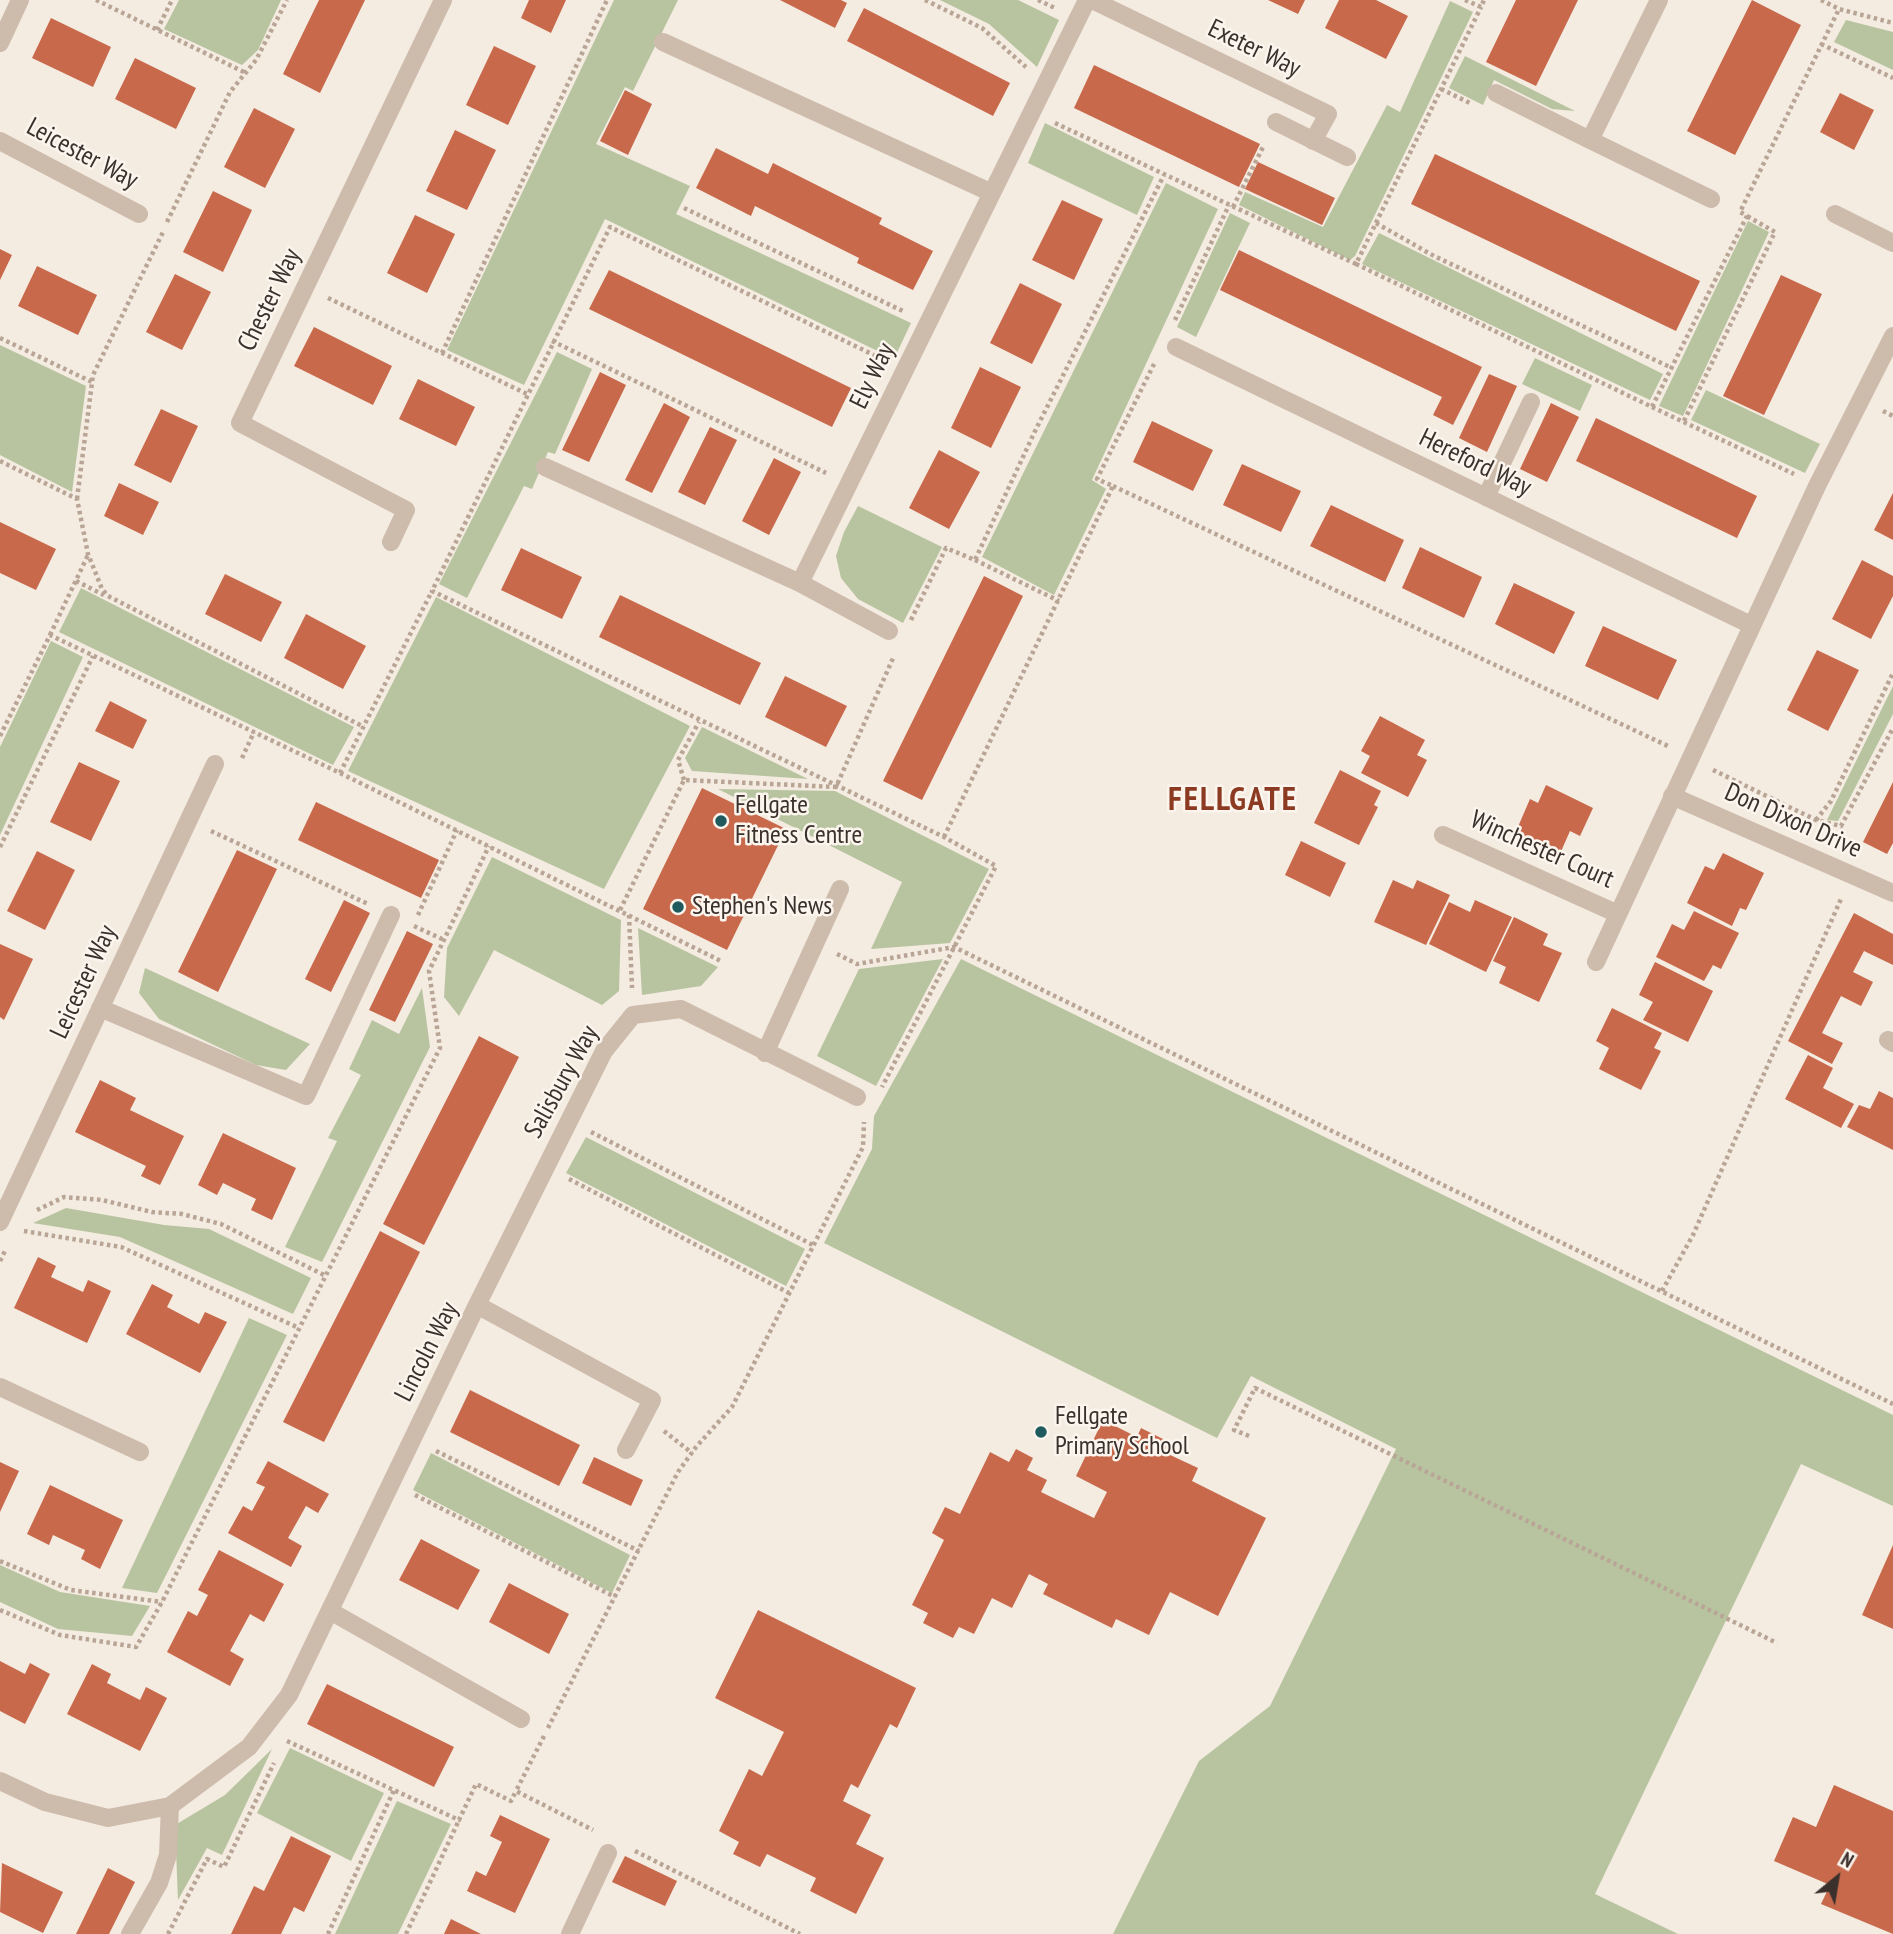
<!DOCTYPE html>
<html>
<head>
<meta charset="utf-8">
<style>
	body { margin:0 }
	#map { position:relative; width:1893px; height:1934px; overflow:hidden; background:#f4ebe1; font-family:"PT Sans Narrow",sans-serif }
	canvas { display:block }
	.north { position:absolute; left:1802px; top:1843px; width:70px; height:70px; -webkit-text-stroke:5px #fbf5ee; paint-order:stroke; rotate:30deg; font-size:19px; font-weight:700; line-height:28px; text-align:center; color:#3b302b }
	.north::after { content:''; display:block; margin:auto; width:24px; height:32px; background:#3b302b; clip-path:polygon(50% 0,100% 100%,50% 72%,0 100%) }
</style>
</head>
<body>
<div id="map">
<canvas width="1893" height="1934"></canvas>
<div class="north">N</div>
</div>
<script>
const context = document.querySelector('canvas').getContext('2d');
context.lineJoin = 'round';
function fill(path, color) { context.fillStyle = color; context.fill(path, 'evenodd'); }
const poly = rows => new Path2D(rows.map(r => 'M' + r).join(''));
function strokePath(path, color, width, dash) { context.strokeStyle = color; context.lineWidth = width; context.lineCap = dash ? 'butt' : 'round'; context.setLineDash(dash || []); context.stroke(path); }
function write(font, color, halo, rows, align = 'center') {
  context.font = font + ' "PT Sans Narrow",sans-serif'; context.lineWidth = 5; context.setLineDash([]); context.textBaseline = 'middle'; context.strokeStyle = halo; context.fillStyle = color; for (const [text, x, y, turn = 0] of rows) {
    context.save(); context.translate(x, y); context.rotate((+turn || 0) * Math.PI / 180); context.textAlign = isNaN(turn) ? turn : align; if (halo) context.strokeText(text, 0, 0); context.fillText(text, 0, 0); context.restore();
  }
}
fill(poly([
	[179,0,281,0,258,50,242,65,164,29],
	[614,0,678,0,633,91,625,87,596,144,690,186,676,214,911,323,894,359,605,219,524,385,447,350],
	[940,0,1018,0,1059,20,1037,67,989,24],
	[1450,1,1473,12,1355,256,1350,260,1239,205,1245,192,1323,227,1387,105,1400,112],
	[1846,20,1893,32,1893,70,1834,42],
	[1465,56,1575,111,1552,109,1494,80,1483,105,1449,88],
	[1045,123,1154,177,1137,215,1028,163],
	[1166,183,1218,209,1092,480,1106,489,1054,595,982,557],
	[1230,213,1250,223,1196,337,1177,327],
	[1748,221,1769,232,1683,416,1659,406],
	[1379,233,1663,374,1650,400,1362,264],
	[0,345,86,386,72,492,0,455],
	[557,352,592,369,555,454,548,452,532,489,524,486,467,598,439,584],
	[1535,358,1592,385,1580,411,1522,384],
	[1706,390,1820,444,1805,473,1691,420],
	[858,506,942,547,903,623,858,599,841,578,836,556,844,532],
	[81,588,354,727,333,765,59,632],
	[436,597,690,726,604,889,348,771],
	[51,641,83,657,0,835,0,747],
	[1893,686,1893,714,1838,821,1827,820],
	[702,727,808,779,692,771,685,758],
	[718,789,835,791,989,869,950,943,871,949,902,882],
	[492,857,621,920,619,991,602,1005,494,950,459,1016,444,997,447,948],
	[638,928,718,967,701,986,642,995],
	[943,959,876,1086,817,1056,859,969],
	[961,959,1893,1415,1893,1506,1801,1464,1595,1894,1678,1934,1113,1934,1199,1761,1270,1706,1396,1449,1251,1376,1217,1438,824,1243,872,1149,874,1116],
	[145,968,310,1044,286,1070,256,1065,159,1019,139,993],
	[422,988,430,1047,322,1262,285,1247,337,1141,328,1138,361,1075,349,1069,372,1020,399,1034],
	[586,1137,805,1249,786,1286,566,1173],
	[66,1208,164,1225,209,1229,311,1278,293,1314,120,1237,33,1223],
	[249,1318,287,1335,157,1593,122,1588],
	[431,1453,630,1555,612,1593,413,1490],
	[0,1565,60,1592,150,1606,132,1636,58,1629,0,1602],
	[290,1748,384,1793,351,1861,257,1813],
	[272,1749,222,1855,207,1848,178,1900,175,1825,225,1795],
	[397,1801,451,1824,398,1934,335,1934]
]), '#b8c4a0');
fill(poly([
	[319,0,365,0,320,93,283,74],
	[529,0,566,0,551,33,521,18],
	[780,0,841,0,847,3,835,28],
	[1268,0,1305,0,1298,14],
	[1339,0,1376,0,1408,16,1386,59,1325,28],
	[1516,0,1578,0,1536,86,1486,62],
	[1752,0,1801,25,1735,155,1687,131],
	[864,8,1010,83,993,116,847,41],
	[51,18,111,47,93,87,32,58],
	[494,46,536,66,508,125,466,105],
	[135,58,196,88,176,129,115,99],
	[1094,65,1260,144,1239,187,1074,108],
	[625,90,652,104,628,155,600,141],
	[1840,93,1874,110,1854,150,1820,132],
	[254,108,295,129,265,188,224,167],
	[455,130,496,150,467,210,426,191],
	[716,148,768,174,773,163,882,218,879,224,933,251,913,290,857,263,859,258,755,206,751,216,696,188],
	[1435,154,1700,281,1676,331,1411,204],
	[1258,162,1335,198,1322,225,1245,189],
	[213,191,252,210,223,272,183,252],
	[1062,200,1103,219,1074,280,1032,260],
	[415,215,455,234,427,293,387,273],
	[0,249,12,255,0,280],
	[1239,250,1482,367,1453,425,1433,415,1442,397,1220,290],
	[37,266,97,295,78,335,18,306],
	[609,270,851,388,832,427,589,309],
	[175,274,211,292,182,350,146,332],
	[1781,275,1822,294,1764,415,1723,396],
	[1020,283,1062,304,1032,364,990,343],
	[314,327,392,366,373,405,294,366],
	[980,367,1021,387,991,448,951,428],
	[600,372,626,385,589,462,562,450],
	[1489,374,1517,386,1487,452,1459,438],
	[418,379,475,407,456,446,399,419],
	[664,403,690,417,652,493,625,480],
	[1551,403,1579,417,1547,482,1520,469],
	[161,409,198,426,171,483,134,465],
	[1596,418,1757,496,1737,538,1576,461],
	[1152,421,1213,450,1193,491,1133,462],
	[710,427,737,440,705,505,678,492],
	[939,450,980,472,949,529,909,508],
	[774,458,801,472,769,535,742,521],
	[1242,464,1301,491,1281,532,1223,505],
	[119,483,159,502,143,535,104,516],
	[1893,493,1893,540,1874,530],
	[1331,505,1404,540,1385,582,1310,546],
	[0,522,56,549,36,590,0,573],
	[1420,547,1482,577,1464,618,1402,588],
	[521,548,582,577,562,619,501,590],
	[1862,560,1893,576,1893,596,1871,639,1832,619],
	[225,574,282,602,261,642,205,614],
	[984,576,1023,596,922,800,883,781],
	[1514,583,1575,612,1554,654,1495,624],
	[620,595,761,663,740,705,599,637],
	[306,614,366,646,343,689,284,658],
	[1603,626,1677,660,1658,700,1585,666],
	[1817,650,1859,670,1828,731,1787,710],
	[785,676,847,706,826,747,765,717],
	[110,701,147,720,133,749,95,731],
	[1380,716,1425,740,1417,755,1427,760,1408,797,1361,773,1370,756,1361,751],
	[79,762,120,781,91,841,50,822],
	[1340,770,1381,791,1374,805,1378,807,1359,845,1314,823],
	[1893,782,1893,843,1887,854,1863,842],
	[1546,785,1593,808,1580,836,1570,831,1559,856,1514,836,1530,799,1538,803],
	[702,788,786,829,727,950,643,909],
	[316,802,439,860,421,898,298,840],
	[1301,841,1346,863,1330,897,1285,875],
	[237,850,277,869,218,992,178,972],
	[37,851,75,870,45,930,7,911],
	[1723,853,1764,873,1746,910,1740,908,1732,926,1687,903,1705,866,1714,870],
	[1393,880,1413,889,1417,880,1450,895,1426,945,1374,922],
	[344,900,370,913,331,992,305,979],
	[1475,900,1512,917,1486,972,1429,944,1449,902,1470,912],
	[1694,911,1739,933,1721,969,1713,965,1704,981,1656,957,1672,924,1684,930],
	[1854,913,1893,934,1893,965,1864,951,1853,972,1873,982,1861,1006,1841,996,1822,1033,1843,1043,1832,1064,1788,1041],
	[1514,917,1548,934,1543,945,1562,953,1539,1002,1499,983,1506,967,1493,961],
	[407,931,433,944,395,1022,369,1010],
	[0,944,33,959,4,1020,0,1017],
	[1655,962,1713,991,1688,1042,1643,1020,1653,1002,1639,995],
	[1612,1008,1662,1033,1654,1048,1661,1051,1641,1090,1599,1069,1609,1048,1596,1041],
	[479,1036,519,1057,424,1245,383,1224],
	[1808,1055,1833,1068,1823,1088,1854,1104,1841,1128,1785,1099],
	[100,1080,136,1098,130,1110,184,1136,160,1185,141,1176,146,1166,75,1132],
	[1879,1091,1893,1098,1893,1150,1847,1127,1859,1105,1870,1109],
	[223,1133,296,1168,272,1220,251,1210,256,1199,223,1183,217,1195,198,1185],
	[380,1231,420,1252,324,1442,283,1422],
	[38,1257,56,1266,51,1277,83,1292,88,1280,111,1291,87,1343,14,1308],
	[152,1284,173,1295,167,1307,199,1324,205,1312,227,1322,200,1373,126,1334],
	[470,1390,580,1445,559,1486,450,1432],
	[1103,1420,1137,1437,1141,1428,1173,1444,1168,1454,1198,1468,1192,1481,1266,1518,1218,1616,1170,1592,1149,1635,1116,1619,1112,1628,1043,1594,1048,1584,1029,1574,1012,1608,992,1598,974,1634,959,1627,953,1638,923,1623,928,1613,912,1605,944,1540,932,1533,945,1507,960,1514,990,1452,1009,1462,1016,1449,1033,1458,1027,1470,1047,1480,1041,1492,1094,1518,1107,1492,1076,1476],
	[594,1457,643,1480,631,1506,582,1483],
	[268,1461,329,1494,318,1513,306,1506,288,1538,302,1546,291,1567,228,1533,243,1506,252,1511,265,1487,256,1483],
	[0,1462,19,1471,0,1512],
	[50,1485,123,1520,100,1569,81,1559,85,1550,53,1535,49,1545,27,1534],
	[421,1539,480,1570,458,1610,399,1580],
	[1893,1545,1893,1629,1862,1615],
	[219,1550,284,1584,264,1622,250,1614,230,1651,244,1659,230,1686,167,1652,188,1611,197,1616,208,1595,198,1590],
	[509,1583,569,1614,549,1654,489,1622],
	[758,1610,916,1688,897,1728,890,1724,858,1788,851,1784,843,1801,871,1815,856,1844,884,1858,856,1914,810,1891,816,1878,767,1854,760,1867,733,1854,739,1842,719,1831,749,1769,762,1776,784,1732,715,1698],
	[0,1661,25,1674,30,1663,50,1674,25,1724,0,1711],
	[92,1664,111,1674,107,1683,140,1700,146,1687,167,1698,140,1751,67,1714],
	[327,1684,454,1747,434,1787,307,1724],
	[1834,1785,1893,1811,1893,1934,1821,1904,1830,1885,1774,1861,1793,1817,1816,1827],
	[500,1815,550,1839,515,1913,467,1891,476,1871,486,1876,502,1842,490,1836],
	[291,1836,331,1856,304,1912,294,1907,281,1934,231,1934,254,1886,264,1891],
	[625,1856,677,1881,665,1906,612,1882],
	[2,1863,63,1892,43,1933,0,1912],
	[108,1868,135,1882,109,1934,76,1934],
	[451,1919,481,1934,444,1934]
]), '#c8694b');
strokePath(poly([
	[96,0,246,73],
	[925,0,982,28,1026,67],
	[1038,0,1055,8],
	[1465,0,1481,7,1484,0],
	[1821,0,1839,9,1893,23],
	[157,30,172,0],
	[1821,44,1893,78],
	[1441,89,1472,104],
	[1055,123,1356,264,1481,7],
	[1233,207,1264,145],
	[684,208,905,312],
	[167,222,230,92,256,60,287,0],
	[1376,223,1434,256,1672,368],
	[1356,264,1652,407,1747,216,1740,212,1839,9],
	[328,298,527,394],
	[1175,320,1229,205],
	[0,338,92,382],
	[552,341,826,473],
	[442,353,607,0],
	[882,359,610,227,432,591,944,837,996,866,882,1087],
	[1652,407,1794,474],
	[1883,411,1893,416],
	[1684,421,1775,232,1747,216],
	[0,461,77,499,88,554,102,589,108,596,364,727],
	[1113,486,1668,746],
	[77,499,93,375,164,230],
	[975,560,1059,601],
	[76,581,104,595],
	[911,620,946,548,975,560,1036,429,1164,175],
	[50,635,88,555],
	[0,736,50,635,340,773,723,962],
	[242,758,254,732],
	[1713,770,1816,820,1841,826,1893,728],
	[340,773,432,591],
	[684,780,678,760,699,722],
	[1816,820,1831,801,1893,673],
	[211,831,368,904],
	[944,837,1113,486,1097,479,1155,362],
	[0,847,93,656],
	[620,910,684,780,836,787,894,656],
	[418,915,457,830],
	[629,915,632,988],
	[414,926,442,939],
	[837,954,857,964,954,947,1893,1404],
	[591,1132,813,1245],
	[569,1179,789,1293],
	[37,1210,64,1197,102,1200,152,1212,182,1214,221,1224,326,1276],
	[24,1231,121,1247,299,1328],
	[0,1261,6,1249],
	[1662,1291,1693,1235,1841,899],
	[664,1431,692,1453],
	[1249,1436,1234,1430,1255,1388,1777,1643],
	[436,1451,639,1551],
	[415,1495,615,1597],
	[0,1561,71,1590,162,1602],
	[0,1610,60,1635,136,1647,162,1602,440,1048,429,971,489,846],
	[548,1728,678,1472,696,1447,732,1407,863,1147,864,1122],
	[544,1736,516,1791,593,1830],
	[287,1741,459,1820,476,1784,511,1801,516,1791],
	[635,1851,800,1934],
	[168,1934,207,1859,224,1867,274,1763],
	[328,1934,394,1790],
	[406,1934,459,1820]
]), '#b9a596', 4.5, [3.5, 3.5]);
strokePath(poly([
	[1092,0,1328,114,1313,141],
	[1659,0,1590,140,1711,199],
	[663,42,992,193],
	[0,43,20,0],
	[1496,93,1590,140],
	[1276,122,1347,157],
	[0,141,139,214],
	[1835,214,1893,243],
	[1176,347,1751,625],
	[545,467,800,583,1087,0],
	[1486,497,1531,402],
	[391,542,406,510,240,423,443,0],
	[800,583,889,631],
	[1672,796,1893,893],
	[1443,835,1618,914],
	[1596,962,1817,486,1893,336],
	[100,1008,306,1096,391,915],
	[1888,1040,1893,1043],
	[765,1053,840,889],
	[0,1222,215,764],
	[477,1305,604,1051,633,1015,681,1009,857,1097],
	[0,1387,140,1452],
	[330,1611,521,1719],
	[0,1781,45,1802,108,1818,170,1806,249,1747,289,1695,477,1305,652,1400,626,1450],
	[130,1934,159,1883,168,1855,170,1806],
	[570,1934,608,1853]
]), '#cdbbac', 18);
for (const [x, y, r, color] of [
	[721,821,7,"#1f5a5e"],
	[678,907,7,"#1f5a5e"],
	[1041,1432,7,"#1f5a5e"]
]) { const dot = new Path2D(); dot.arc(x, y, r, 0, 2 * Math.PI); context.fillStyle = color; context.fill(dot); strokePath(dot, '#fbf5ee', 2.5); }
write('26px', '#3b302b', '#fbf5ee', [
	["Exeter Way",1254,49,26],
	["Leicester Way",82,154,28],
	["Chester Way",270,300,-64],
	["Ely Way",873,376,-64],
	["Hereford Way",1475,463,26],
	["Don Dixon Drive",1793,821,24],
	["Winchester Court",1542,850,24],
	["Leicester Way",84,982,-65],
	["Salisbury Way",562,1082,-61],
	["Lincoln Way",427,1352,-63]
]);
write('26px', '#3b302b', '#fbf5ee', [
	["Fellgate",735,806],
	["Fitness Centre",735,836],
	["Stephen's News",692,907],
	["Fellgate",1055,1417],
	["Primary School",1055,1447]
], 'left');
context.letterSpacing = '2px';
write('bold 33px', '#8c3b22', '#fbf5ee', [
	["FELLGATE",1233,801]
]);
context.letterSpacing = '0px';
</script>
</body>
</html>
